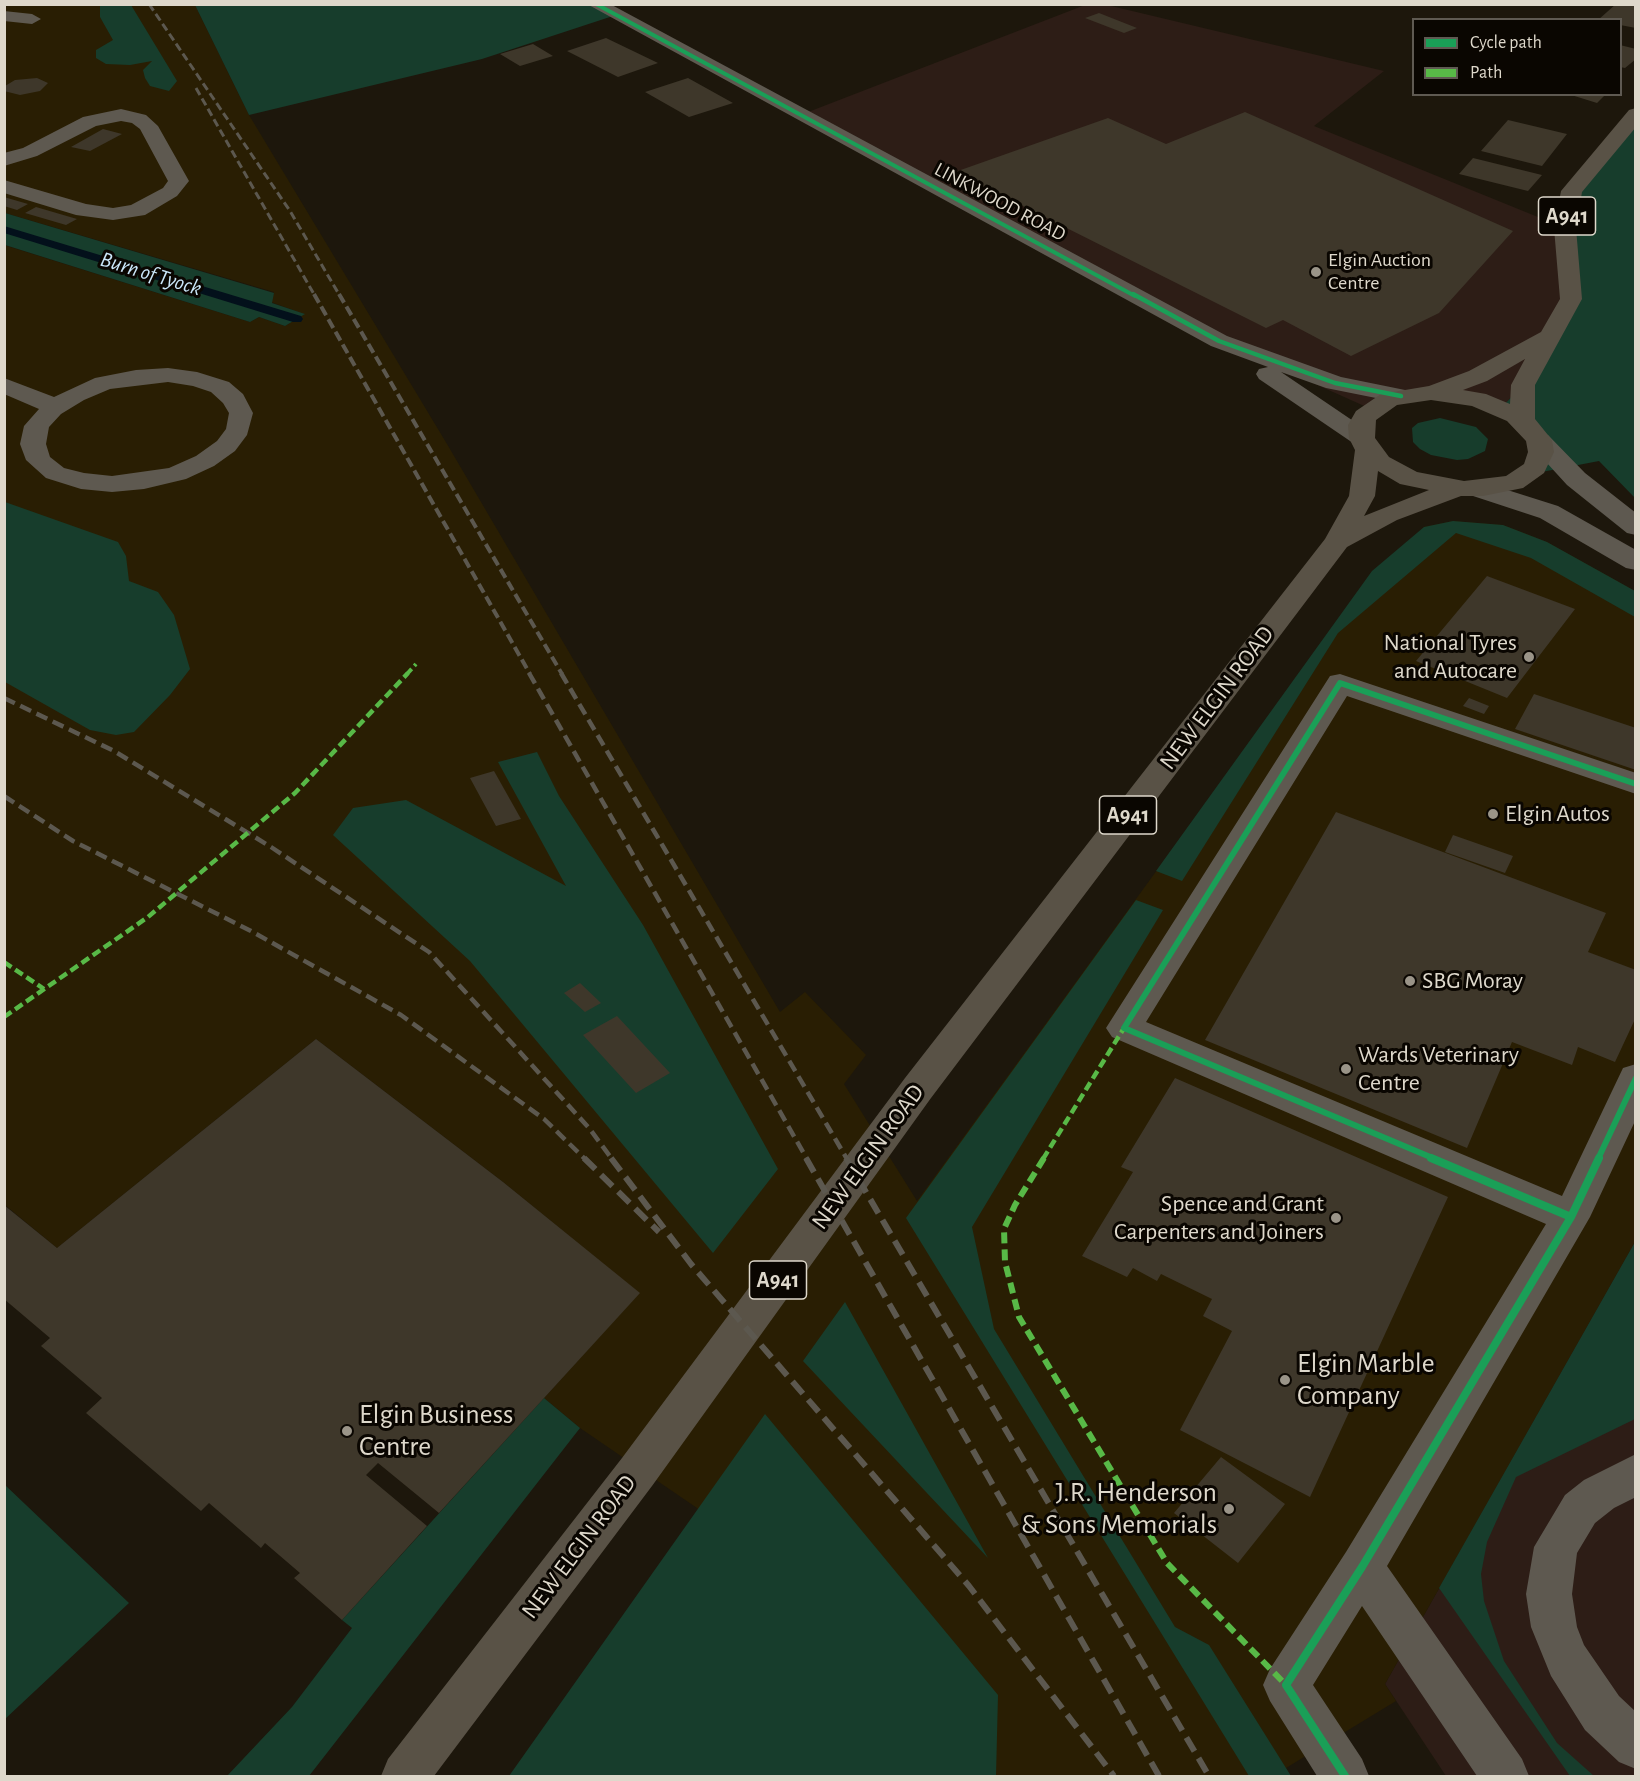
<!DOCTYPE html>
<html>
<head>
<meta charset="utf-8">
<style>
	body { margin:0 }
	#map { position:relative; width:1640px; height:1781px; overflow:hidden; background:#1d170c; font-family:"Alegreya Sans",sans-serif }
	canvas { display:block }
	.frame { position:absolute; inset:0; border:6px solid #ded8cb; pointer-events:none }
	.legend { position:absolute; left:1412px; top:18px; width:210px; height:78px; box-sizing:border-box; background:#0a0601; border:2px solid #5f5a52; margin:0; padding:8px 10px; list-style:none; font-size:18px; color:#ded8cb }
	.legend li { display:flex; align-items:center; gap:12px; height:30px }
	.legend b { width:30px; border:2px solid #5f5a52 }
</style>
</head>
<body>
<div id="map">
<canvas width="1640" height="1781"></canvas>
<div class="frame"></div>
<ul class="legend">
<li><b style="height:8px;background:#1a9f57"></b>Cycle path</li>
<li><b style="height:8px;background:#58b947"></b>Path</li>
</ul>
</div>
<script>
const context = document.querySelector('canvas').getContext('2d');
context.lineJoin = 'round';
function fill(path, color) { context.fillStyle = color; context.fill(path, 'evenodd'); }
const poly = rows => new Path2D(rows.map(r => 'M' + r).join(''));
function strokePath(path, color, width, dash) { context.strokeStyle = color; context.lineWidth = width; context.lineCap = dash ? 'butt' : 'round'; context.setLineDash(dash || []); context.stroke(path); }
function write(font, color, halo, rows, align = 'center') {
  context.font = font + ' "Alegreya Sans",sans-serif'; context.lineWidth = 6; context.setLineDash([]); context.textBaseline = 'middle'; context.strokeStyle = halo; context.fillStyle = color; for (const [text, x, y, turn = 0] of rows) {
    context.save(); context.translate(x, y); context.rotate((+turn || 0) * Math.PI / 180); context.textAlign = isNaN(turn) ? turn : align; if (halo) context.strokeText(text, 0, 0); context.fillText(text, 0, 0); context.restore();
  }
}
fill(poly([
	[1085,5,1107,5,1384,71,1314,126,1565,228,1571,299,1523,385,1501,408,1447,394,1371,409,1219,341,803,114],
	[1635,1242,1635,1776,1446,1776,1385,1684]
]), '#2d1d16');
fill(poly([
	[5,5,195,5,249,115,447,444,780,1012,805,992,866,1055,844,1084,917,1201,1334,626,1424,527,1453,521,1503,525,1547,542,1635,591,1635,1242,1385,1684,1396,1701,1286,1768,1291,1776,943,1776,697,1508,580,1428,544,1398,639,1293,503,1182,316,1039,57,1248,5,1205,4,245,250,322,259,317,285,326,304,314,271,302,274,292,5,213]
]), '#291e03');
fill(poly([
	[595,4,616,15,482,59,249,115,195,5],
	[100,5,131,5,177,81,169,91,150,86,145,78,143,70,152,61,130,65,106,64,96,58,96,50,113,40,100,17],
	[1635,114,1635,498,1599,461,1526,475,1541,452,1501,408,1523,385,1571,299,1572,191],
	[5,213,274,293,272,303,305,314,285,326,259,317,250,322,5,245],
	[1440,418,1476,427,1488,439,1485,451,1468,459,1457,460,1431,455,1420,449,1413,442,1412,428,1418,423],
	[5,502,118,542,126,556,129,581,158,592,174,615,190,669,170,695,134,732,116,735,90,730,5,682],
	[1453,521,1503,525,1547,542,1635,591,1635,617,1531,558,1456,533,1338,633,1182,881,1156,871,1372,571,1424,527],
	[537,752,559,796,643,925,778,1169,713,1253,470,961,333,835,353,808,406,800,566,886,498,762],
	[1136,900,1163,910,972,1227,994,1329,1175,1627,1209,1645,1291,1776,1249,1776,906,1218],
	[1635,1242,1635,1419,1516,1477,1487,1542,1481,1574,1484,1601,1504,1661,1557,1743,1594,1776,1570,1776,1439,1588],
	[845,1302,988,1558,803,1361],
	[544,1398,580,1428,309,1776,227,1776,292,1707,352,1628,342,1620],
	[765,1414,998,1695,996,1776,509,1776],
	[5,1485,129,1603,5,1719]
]), '#173d2c');
fill(poly([
	[4,226,301,316,303,319,301,322,293,322,4,233,4,226]
]), '#03101b');
fill(poly([
	[1616,4,1636,4,1636,28,1620,25,1620,20,1598,20],
	[1099,13,1137,28,1124,33,1085,18],
	[606,38,658,63,618,77,567,51],
	[533,44,553,56,520,66,500,54],
	[1620,45,1636,49,1636,59,1625,68,1620,67],
	[37,78,48,83,40,91,20,95,4,91,5,86,15,80],
	[688,78,733,103,689,117,645,92],
	[1568,94,1606,94,1597,103],
	[1245,112,1513,231,1439,313,1351,356,1283,320,1266,328,955,172,1108,118,1166,144],
	[1508,120,1567,134,1542,166,1481,151],
	[103,129,122,134,90,151,71,147],
	[1473,158,1542,175,1528,191,1459,174],
	[4,197,28,204,17,210,4,206],
	[36,207,77,219,66,225,25,213],
	[1487,576,1575,609,1507,698,1416,661],
	[1534,694,1636,728,1636,770,1515,729],
	[1469,698,1489,706,1484,714,1463,706],
	[494,771,521,819,496,826,470,778],
	[1336,812,1606,913,1588,952,1636,970,1636,1017,1615,1062,1578,1047,1572,1065,1512,1042,1467,1148,1205,1040],
	[1453,835,1513,856,1505,873,1445,852],
	[580,983,601,1003,585,1012,564,993],
	[617,1016,670,1073,636,1093,583,1035],
	[316,1039,503,1182,640,1293,439,1513,378,1463,366,1475,427,1526,342,1620,294,1578,300,1573,265,1543,261,1548,209,1503,201,1511,86,1413,102,1398,41,1346,50,1338,4,1299,4,1205,57,1248],
	[1175,1078,1448,1197,1310,1497,1180,1430,1232,1331,1203,1316,1212,1299,1161,1274,1157,1281,1133,1268,1127,1277,1082,1256,1133,1172,1121,1167],
	[1221,1457,1285,1504,1238,1563,1174,1513]
]), '#3e372a');
fill(poly([
	[587,4,610,4,1227,336,1341,377,1410,391,1413,396,1410,401,1401,403,1326,388,1281,372,1371,433,1375,438,1371,443,1362,446,1353,443,1259,379,1256,374,1259,369,1268,367,1211,346,587,4],
	[4,11,32,14,41,19,32,24,4,21,4,11],
	[121,109,146,115,158,126,189,181,177,196,145,215,113,220,76,215,4,193,4,180,86,204,113,208,131,205,163,188,168,181,140,129,132,123,121,121,96,126,37,156,4,166,4,153,23,148,83,117,121,109],
	[168,368,197,372,229,382,243,394,253,413,247,435,235,451,214,466,186,479,144,489,112,492,81,489,46,478,26,460,20,444,24,426,39,409,4,394,4,378,54,397,95,378,136,370,168,368],
	[168,382,193,386,211,392,223,403,229,413,226,429,217,441,196,456,169,468,112,476,84,473,64,468,50,457,46,444,49,427,61,414,84,400,110,389,168,382],
	[1539,432,1548,435,1585,473,1636,513,1636,535,1627,533,1567,485,1526,440,1530,435,1539,432],
	[1479,481,1558,506,1636,550,1636,570,1626,568,1540,518,1470,495,1466,489,1470,483,1479,481],
	[1340,674,1636,773,1636,794,1347,696,1146,1022,1562,1196,1623,1068,1636,1064,1636,1119,1590,1217,1387,1566,1522,1759,1529,1776,1477,1776,1362,1606,1313,1685,1362,1759,1369,1776,1317,1776,1270,1701,1263,1685,1270,1669,1346,1552,1546,1224,1112,1037,1106,1028,1330,676,1340,674],
	[1636,1454,1636,1497,1614,1508,1595,1523,1577,1553,1572,1594,1577,1627,1584,1645,1619,1696,1636,1712,1636,1769,1619,1762,1585,1730,1551,1676,1531,1627,1526,1594,1534,1547,1565,1495,1584,1480,1636,1454]
]), '#5e5950');
fill(poly([
	[1636,108,1636,127,1582,192,1576,228,1582,299,1535,385,1535,419,1552,440,1554,452,1544,473,1523,488,1483,496,1461,496,1397,520,1347,547,931,1098,652,1486,434,1776,381,1776,388,1759,622,1458,905,1078,1325,539,1349,496,1355,450,1349,438,1348,425,1356,411,1381,394,1429,386,1469,371,1541,332,1560,299,1554,228,1561,191,1629,110,1636,108],
	[1525,359,1511,385,1510,404,1486,394,1463,390,1487,381,1525,359],
	[1431,400,1472,406,1507,421,1526,441,1528,452,1524,464,1506,476,1464,481,1417,472,1389,457,1375,438,1376,420,1397,405,1431,400],
	[1378,471,1400,484,1429,490,1364,516,1375,496,1378,471]
]), '#595246');
strokePath(poly([
	[149,4,290,211,340,296],
	[196,88,315,296]
]), '#5c584f', 3, [8, 4]);
strokePath(poly([
	[314,294,530,674],
	[339,294,562,674]
]), '#5c584f', 4, [10, 4.5]);
strokePath(poly([
	[529,673,807,1159],
	[561,673,847,1159],
	[4,698,114,751,271,847,429,952,589,1128,612,1159],
	[4,796,73,841,251,931,401,1015,544,1119,585,1159]
]), '#5c584f', 4.5, [12, 6]);
strokePath(poly([
	[584,1158,659,1232],
	[611,1158,691,1264,969,1586,1114,1776],
	[806,1158,1159,1776],
	[846,1158,1209,1776]
]), '#5c584f', 6, [16, 8]);
strokePath(poly([
	[407,674,416,664]
]), '#58b947', 4, [7, 4]);
strokePath(poly([
	[4,962,44,989],
	[4,1017,148,917,295,793,408,673],
	[1043,1159,1124,1028]
]), '#58b947', 4.5, [9, 4.5]);
strokePath(poly([
	[1044,1158,1015,1205,1004,1229,1005,1262,1019,1317,1167,1563,1286,1685]
]), '#58b947', 6, [11, 6]);
strokePath(poly([
	[596,4,1135,296]
]), '#1a9f57', 4);
strokePath(poly([
	[1133,294,1219,341,1335,383,1401,396]
]), '#1a9f57', 4.5);
strokePath(poly([
	[1435,1159,1124,1028,1340,683,1636,784],
	[1598,1159,1636,1078]
]), '#1a9f57', 6);
strokePath(poly([
	[1431,1158,1571,1217],
	[1345,1776,1286,1685,1362,1567,1571,1217,1599,1158]
]), '#1a9f57', 8);
for (const [x, y, r, color] of [
	[1316,272,6,"#9a9488"],
	[1529,657,6,"#9a9488"],
	[1493,814,6,"#9a9488"],
	[1410,981,6,"#9a9488"],
	[1346,1069,6,"#9a9488"],
	[1336,1218,6,"#9a9488"],
	[1285,1380,6,"#9a9488"],
	[347,1431,6,"#9a9488"],
	[1229,1509,6,"#9a9488"]
]) { const dot = new Path2D(); dot.arc(x, y, r, 0, 2 * Math.PI); context.fillStyle = color; context.fill(dot); strokePath(dot, '#0a0601', 2); }
write('20px', '#ded8cb', '#0a0601', [
	["LINKWOOD ROAD",1000,202,28]
]);
write('20px', '#ded8cb', '#0a0601', [
	["Elgin Auction",1328,260],
	["Centre",1328,283]
], 'left');
for (const [x, y, w] of [
	[1567,216,57],
	[1128,815,57],
	[778,1280,57]
]) { const box = new Path2D(); box.roundRect(x - w / 2, y - 19, w, 38, 4.5); context.fillStyle = '#0a0601'; context.fill(box); strokePath(box, '#ded8cb', 1.5); }
write('bold 22px', '#ded8cb', null, [
	["A941",1567,216],
	["A941",1128,815],
	["A941",778,1280]
]);
write('italic 22px', '#cbe7f9', '#0a0601', [
	["Burn of Tyock",151,274,17]
]);
write('24px', '#ded8cb', '#0a0601', [
	["National Tyres",1517,643,"right"],
	["and Autocare",1517,671,"right"],
	["Elgin Autos",1505,814],
	["SBG Moray",1422,981],
	["Wards Veterinary",1358,1055],
	["Centre",1358,1083],
	["Spence and Grant",1324,1204,"right"],
	["Carpenters and Joiners",1324,1232,"right"]
], 'left');
write('24px', '#ded8cb', '#0a0601', [
	["NEW ELGIN ROAD",1217,698,-53],
	["NEW ELGIN ROAD",868,1157,-54],
	["NEW ELGIN ROAD",579,1547,-53]
]);
write('28px', '#ded8cb', '#0a0601', [
	["Elgin Marble",1297,1364],
	["Company",1297,1396],
	["Elgin Business",359,1415],
	["Centre",359,1447],
	["J.R. Henderson",1217,1493,"right"],
	["& Sons Memorials",1217,1525,"right"]
], 'left');
</script>
</body>
</html>
